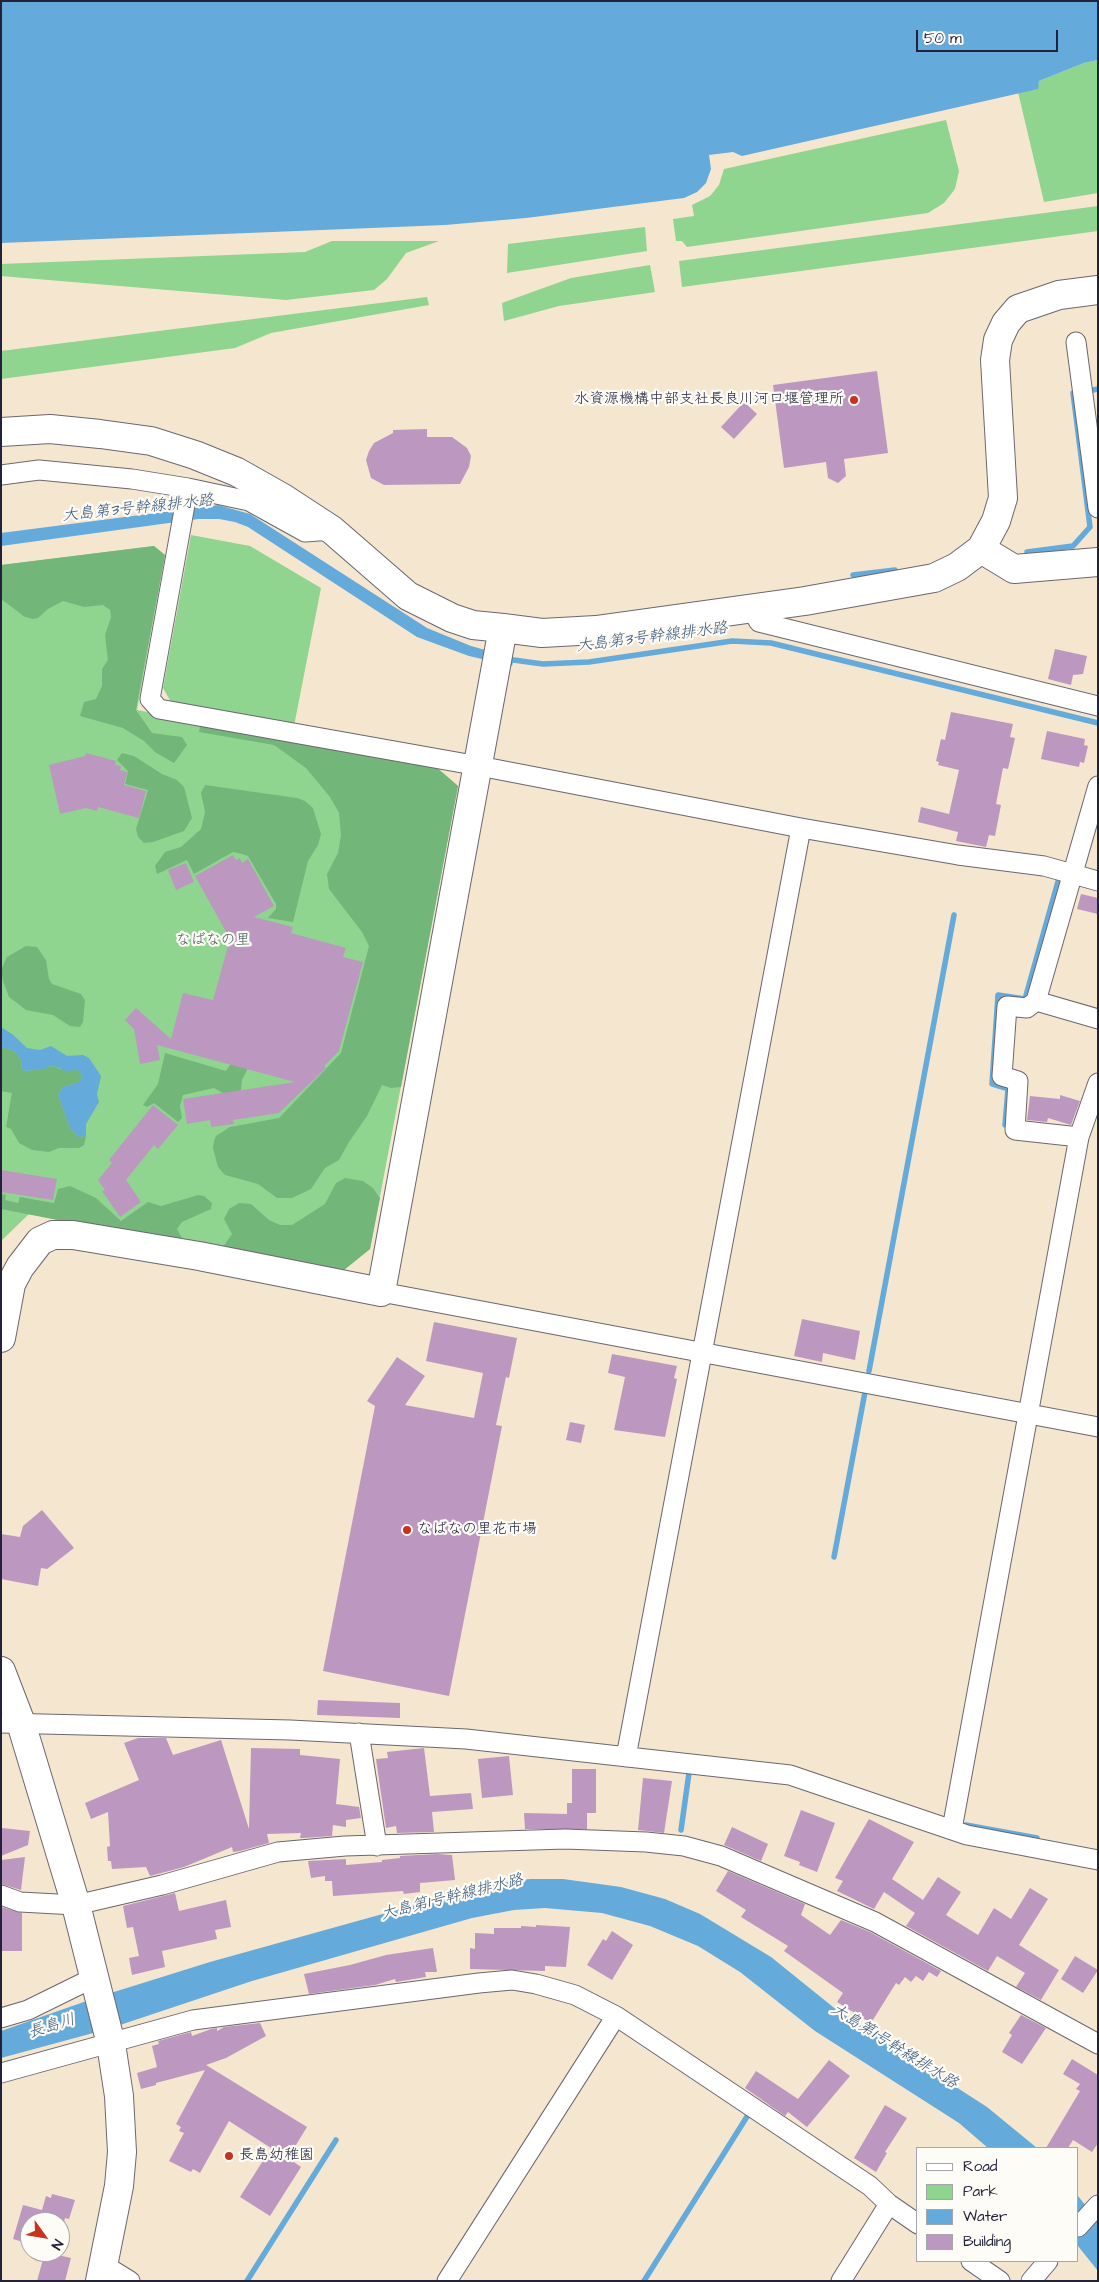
<!DOCTYPE html>
<html>
<head>
<meta charset="utf-8">
<style>
	body { margin:0 }
	#map { position:relative; width:1099px; height:2282px; overflow:hidden; background:#f5e6cf; font-family:"Architects Daughter",sans-serif }
	canvas { display:block }
	.frame { position:absolute; inset:0; border:2px solid #22223b; pointer-events:none }
	.legend { position:absolute; left:916px; top:2147px; width:162px; height:115px; box-sizing:border-box; background:#fdfcf7; border:1px solid #a5a5ac; margin:0; padding:6px 9px; list-style:none; font-size:15px; color:#22223b }
	.legend li { display:flex; align-items:center; gap:10px; height:25px }
	.legend b { width:25px; border:1px solid #a5a5ac }
	.north { position:absolute; left:20px; top:2212px; width:50px; height:50px; box-sizing:border-box; background:#fdfcf7; border:1px solid #a5a5ac; border-radius:50%; rotate:122deg; font-size:14px; font-weight:700; line-height:20px; text-align:center; color:#22223b }
	.north::after { content:''; display:block; margin:auto; width:18px; height:22px; background:#c8321e; clip-path:polygon(50% 0,100% 100%,50% 72%,0 100%) }
	.scale { position:absolute; left:916px; top:30px; width:142px; height:22px; box-sizing:border-box; border:2px solid #22223b; border-top:0; padding-left:6px; font-size:15px; line-height:18px; white-space:nowrap; color:#22223b; -webkit-text-stroke:4px #fdfcf7; paint-order:stroke }
</style>
</head>
<body>
<div id="map">
<canvas width="1099" height="2282"></canvas>
<div class="frame"></div>
<ul class="legend">
<li><b style="height:6px;background:#fff"></b>Road</li>
<li><b style="height:14px;background:#8fd58f"></b>Park</li>
<li><b style="height:14px;background:#64aada"></b>Water</li>
<li><b style="height:14px;background:#bc98c1"></b>Building</li>
</ul>
<div class="north">N</div>
<div class="scale">50 m</div>
</div>
<script>
const context = document.querySelector('canvas').getContext('2d');
context.lineJoin = 'round';
function fill(path, color) { context.fillStyle = color; context.fill(path, 'evenodd'); }
const poly = rows => new Path2D(rows.map(r => 'M' + r).join(''));
function strokePath(path, color, width, dash) { context.strokeStyle = color; context.lineWidth = width; context.lineCap = dash ? 'butt' : 'round'; context.setLineDash(dash || []); context.stroke(path); }
function write(font, color, halo, rows, align = 'center') {
  context.font = font + ' "Architects Daughter","Klee One",sans-serif'; context.lineWidth = 4.5; context.setLineDash([]); context.textBaseline = 'middle'; context.strokeStyle = halo; context.fillStyle = color; for (const [text, x, y, turn = 0] of rows) {
    context.save(); context.translate(x, y); context.rotate((+turn || 0) * Math.PI / 180); context.textAlign = isNaN(turn) ? turn : align; if (halo) context.strokeText(text, 0, 0); context.fillText(text, 0, 0); context.restore();
  }
}
fill(poly([
	[1098,60,1098,193,1044,202,1018,92,1037,89,1039,81,1084,63],
	[946,120,959,171,955,189,944,203,928,213,687,247,682,241,676,241,673,219,694,216,692,205,710,196,719,185,724,169],
	[1098,206,1098,231,682,287,679,261],
	[645,227,647,251,507,273,508,244],
	[332,241,439,241,406,253,387,279,374,290,286,300,1,276,1,264,305,252],
	[650,265,655,292,559,306,504,321,502,303,571,278],
	[427,297,429,305,271,333,235,348,1,379,1,351],
	[191,535,250,546,321,588,294,726,171,702,163,688],
	[154,546,165,555,137,710,435,766,458,786,370,1249,339,1274,29,1214,1,1241,1,565]
]), '#8fd58f');
fill(poly([
	[154,546,165,555,136,710,152,733,182,737,187,745,174,763,155,752,144,741,123,728,80,716,84,702,96,699,102,686,102,669,108,660,105,635,111,617,110,610,103,605,84,607,63,601,48,609,38,618,33,619,25,617,1,599,1,565],
	[201,722,435,766,458,786,401,1087,391,1088,382,1085,367,1116,349,1142,339,1160,325,1168,311,1189,292,1198,277,1198,258,1184,225,1175,218,1167,213,1148,214,1141,216,1136,230,1127,279,1118,341,1053,369,946,362,932,329,889,327,874,338,853,341,835,339,813,330,797,306,768,274,745,199,732],
	[122,753,134,756,162,774,177,780,184,787,192,818,184,831,153,842,144,843,138,837,136,829,148,790,125,784,128,771,117,760],
	[205,785,297,798,305,801,313,808,321,834,318,845,308,861,293,922,268,918,276,909,276,904,248,856,242,854,233,852,194,874,187,860,157,874,155,866,165,852,181,847,201,829,205,812,201,793],
	[26,946,37,947,46,960,49,979,52,984,81,994,85,1000,83,1022,80,1027,70,1026,53,1015,26,1010,9,997,3,981,1,970,7,957],
	[1,1047,14,1051,21,1060,22,1069,26,1071,42,1069,52,1065,60,1069,77,1070,83,1076,77,1083,63,1087,58,1095,70,1128,79,1137,86,1136,84,1145,79,1148,59,1148,49,1152,32,1150,19,1143,11,1129,6,1127,12,1093,1,1091],
	[165,1053,226,1071,233,1060,248,1068,242,1080,241,1090,232,1096,225,1098,223,1093,214,1088,183,1095,180,1106,182,1118,178,1122,154,1103,147,1107,143,1105,158,1084],
	[345,1178,363,1181,373,1188,380,1198,370,1249,339,1274,220,1251,232,1234,224,1219,229,1209,239,1203,251,1204,269,1220,280,1225,292,1225,325,1204,336,1183],
	[70,1186,96,1198,121,1221,148,1202,161,1206,198,1195,204,1196,212,1203,211,1209,182,1222,177,1229,183,1240,181,1244,1,1209,1,1194,6,1195,5,1200,18,1203,20,1197,54,1203,58,1189]
]), '#73b67a');
fill(poly([
	[1,1,1098,1,1098,60,1084,63,1039,81,1038,89,742,156,733,152,709,155,711,169,706,183,697,192,684,198,526,218,445,225,1,243],
	[218,505,250,514,427,628,471,646,514,658,512,666,469,656,417,637,248,527,235,522,219,519,198,519,1,546,1,533],
	[1,1027,12,1034,27,1048,40,1050,51,1046,67,1056,83,1055,89,1058,101,1076,97,1094,99,1102,86,1124,86,1136,79,1137,70,1128,58,1095,63,1087,77,1083,83,1076,77,1070,66,1071,52,1065,43,1069,26,1071,22,1069,21,1060,14,1051,1,1047],
	[530,1879,563,1879,621,1887,665,1899,700,1914,771,1957,838,2011,987,2107,1037,2148,988,2148,959,2123,815,2031,740,1972,698,1946,650,1926,602,1913,545,1908,514,1910,472,1918,252,1981,108,2029,1,2058,1,2031,98,1997,210,1962,487,1885],
	[1078,2196,1098,2221,1098,2271,1078,2246]
]), '#64aada');
strokePath(poly([
	[1093,390,1098,389],
	[1027,552,1073,546,1090,527,1073,393],
	[853,575,895,570],
	[506,659,543,664,589,662,732,641,771,643,1098,723],
	[1005,1125,1008,1089,992,1084,998,995,1025,999,1059,878],
	[869,1371,954,915],
	[834,1557,865,1392],
	[966,1825,1037,1838],
	[681,1830,689,1773],
	[247,2281,336,2140],
	[644,2281,748,2115]
]), '#64aada', 5.5);
fill(poly([
	[877,371,888,453,844,459,846,476,838,483,828,478,826,462,784,468,773,385],
	[744,402,757,414,734,439,721,427],
	[427,429,427,437,452,437,467,448,471,456,469,467,460,484,384,485,371,478,366,460,369,451,374,443,393,433,393,430],
	[1055,649,1087,656,1083,674,1073,675,1071,685,1048,679],
	[951,712,1013,724,1010,737,1015,738,1008,769,1003,768,996,804,1001,805,995,836,989,835,986,847,956,841,958,832,918,822,921,807,949,814,959,770,938,765,939,762,936,761,941,739,945,740],
	[1047,731,1085,739,1084,745,1088,746,1084,763,1080,762,1079,767,1041,759],
	[86,753,116,761,115,765,121,766,120,770,127,772,124,785,146,791,139,818,98,807,97,811,86,808,60,814,49,765,85,756],
	[233,855,236,860,240,858,242,863,248,859,274,906,254,917,293,927,291,933,346,948,343,957,363,962,339,1051,324,1066,326,1068,279,1113,233,1120,234,1124,211,1127,210,1120,187,1124,183,1099,295,1082,157,1045,160,1060,140,1064,134,1029,125,1020,136,1008,171,1039,183,993,213,1000,230,939,195,876],
	[186,863,194,882,176,890,168,870],
	[1081,894,1098,898,1098,914,1077,909],
	[1060,1095,1080,1101,1071,1125,1048,1118,1047,1122,1027,1120,1030,1096,1060,1099],
	[153,1105,178,1125,158,1149,154,1145,126,1180,141,1202,120,1217,102,1191,105,1190,98,1180,112,1163,109,1160],
	[1,1170,57,1179,53,1200,1,1192],
	[802,1319,860,1331,855,1360,823,1353,822,1362,794,1356],
	[434,1322,517,1338,509,1378,506,1377,496,1425,502,1426,449,1696,323,1671,375,1406,367,1401,397,1357,425,1376,405,1405,474,1418,483,1373,426,1361],
	[612,1354,677,1366,674,1378,677,1379,665,1437,614,1430,625,1377,608,1373],
	[570,1422,585,1425,581,1443,566,1440],
	[42,1510,74,1548,47,1569,41,1568,38,1586,1,1579,1,1534,20,1537,23,1526],
	[318,1700,400,1703,400,1718,317,1715],
	[138,1738,166,1738,173,1755,221,1740,249,1829,251,1748,300,1749,300,1755,340,1759,336,1804,359,1807,361,1818,346,1820,346,1827,333,1825,332,1836,304,1838,300,1838,301,1833,267,1834,269,1843,240,1851,233,1852,232,1847,184,1867,150,1876,146,1867,112,1869,111,1861,108,1861,107,1847,110,1846,108,1812,91,1819,85,1803,139,1780,124,1743],
	[424,1748,430,1796,471,1793,473,1809,432,1812,434,1832,397,1833,396,1826,386,1828,376,1759,388,1758,387,1752],
	[509,1756,513,1795,482,1798,478,1759],
	[572,1769,596,1769,596,1813,587,1813,587,1829,525,1829,524,1813,567,1814,567,1803,572,1803],
	[643,1778,672,1781,664,1833,638,1830],
	[801,1810,835,1823,817,1872,799,1865,800,1862,784,1856],
	[869,1819,914,1842,892,1879,923,1900,938,1877,961,1892,946,1915,978,1935,994,1908,1011,1919,1030,1888,1048,1899,1019,1945,1059,1970,1041,2000,1016,1987,1025,1973,997,1956,988,1971,906,1926,915,1913,884,1892,874,1909,837,1891,843,1881,835,1878],
	[732,1827,768,1844,761,1861,724,1845],
	[2,1828,30,1831,28,1845,1,1856],
	[437,1854,452,1855,455,1880,420,1883,420,1892,404,1894,403,1891,333,1896,332,1881,325,1881,325,1876,311,1878,308,1861,346,1859,346,1865,382,1862,382,1860,400,1858,400,1856],
	[25,1857,21,1890,1,1884,1,1860],
	[728,1871,805,1904,801,1915,830,1935,841,1920,870,1932,941,1971,937,1977,929,1972,923,1981,916,1976,911,1982,905,1977,899,1985,896,1983,871,2023,837,2002,843,1993,784,1951,788,1946,741,1917,746,1910,716,1891],
	[175,1893,179,1911,226,1900,231,1927,215,1930,217,1939,162,1951,165,1967,132,1975,129,1958,139,1956,133,1927,127,1928,123,1906],
	[1,1907,22,1913,22,1951,1,1951],
	[536,1925,570,1927,566,1967,545,1966,545,1971,470,1969,470,1948,475,1949,475,1933,494,1934,494,1928,521,1928,521,1926,536,1927],
	[612,1931,633,1945,612,1980,587,1965,603,1939,606,1941],
	[433,1948,437,1972,425,1972,426,1977,396,1982,395,1979,375,1985,309,1994,304,1974,350,1965,386,1955],
	[1075,1956,1098,1970,1083,1993,1061,1979],
	[1021,2015,1046,2028,1022,2064,1002,2052,1012,2035,1009,2033],
	[260,2023,266,2036,226,2058,206,2065,307,2127,288,2158,301,2167,270,2216,240,2197,271,2148,229,2121,200,2173,193,2169,191,2172,169,2161,184,2133,179,2131,181,2127,176,2124,205,2070,156,2083,156,2085,141,2089,137,2073,157,2067,152,2046,159,2044,158,2041,191,2032,192,2036,211,2029,217,2028,217,2031,224,2027],
	[1072,2059,1098,2075,1098,2143,1092,2152,1073,2140,1068,2148,1046,2148,1080,2091,1076,2089,1080,2084,1063,2074],
	[829,2060,850,2076,807,2127,788,2112,785,2116,745,2088,756,2071,798,2099],
	[885,2105,907,2118,885,2152,887,2153,876,2172,854,2158],
	[52,2194,75,2200,69,2219,65,2218,60,2237,60,2222,30,2222,30,2244,13,2239,23,2205,42,2210,46,2196,51,2198],
	[45,2252,71,2258,65,2281,37,2281]
]), '#bc98c1');
const street = poly([
	[1076,342,1098,508],
	[1,475,39,470,132,479,188,488,249,501,305,532,332,530],
	[188,488,150,699,159,709,479,766,801,828,958,855,1044,866,1098,881],
	[751,609,759,622,1098,706],
	[1098,786,1036,1001,1098,1019],
	[1036,1001,1027,1008,1007,1006,1002,1076,1018,1081,1015,1130,1079,1137],
	[381,1292,1098,1427],
	[1,1723,290,1730,466,1739,790,1775,967,1835,1098,1860],
	[359,1733,377,1846],
	[626,1757,801,828],
	[952,1829,1079,1137,1098,1083],
	[1,1895,20,1902,76,1905,162,1885,278,1852,345,1846,565,1839,646,1842,684,1846,721,1856,875,1922,1098,2044],
	[1,2018,28,2010,93,1978],
	[1,2073,193,2020,479,1983,512,1980,536,1984,575,1995,616,2016,870,2186,889,2204,918,2224],
	[1078,2227,1098,2205],
	[971,2261,1000,2281],
	[104,2265,130,2281],
	[447,2281,616,2016],
	[841,2281,889,2204],
	[1031,2281,1048,2261]
]);
const secondary = poly([
	[1,432,50,429,100,434,151,441,195,455,237,472,283,498,332,530,408,596,452,618,473,625,503,628,542,633,596,630,805,601,934,578,957,567,981,549,1014,569,1098,562],
	[981,549,996,521,1003,498,995,360,998,340,1006,323,1018,309,1059,295,1098,290],
	[1,1338,11,1284,20,1267,40,1241,53,1235,73,1235,199,1256,381,1292,503,628],
	[1,1671,21,1723,76,1905,111,2044,119,2096,122,2152,119,2186,100,2281]
]);
strokePath(street, '#6c676f', 21);
strokePath(secondary, '#6c676f', 30);
strokePath(street, '#fff', 19);
strokePath(secondary, '#fff', 28);
for (const [x, y, r, color] of [
	[854,400,5,"#c8321e"],
	[407,1530,5,"#c8321e"],
	[229,2156,5,"#c8321e"]
]) { const dot = new Path2D(); dot.arc(x, y, r, 0, 2 * Math.PI); context.fillStyle = color; context.fill(dot); strokePath(dot, '#fdfcf7', 2); }
write('15px', '#22223b', '#fdfcf7', [
	["水資源機構中部支社長良川河口堰管理所",844,400,"right"],
	["なばなの里花市場",417,1530],
	["長島幼稚園",239,2156]
], 'left');
write('15px', '#486158', '#fdfcf7', [
	["なばなの里",213,941]
]);
write('italic 16px', '#3c587b', '#fdfcf7', [
	["大島第3号幹線排水路",138,509,-6],
	["大島第3号幹線排水路",652,638,-7],
	["大島第1号幹線排水路",452,1898,-14],
	["長島川",52,2027,-17],
	["大島第1号幹線排水路",894,2047,32]
]);
</script>
</body>
</html>
